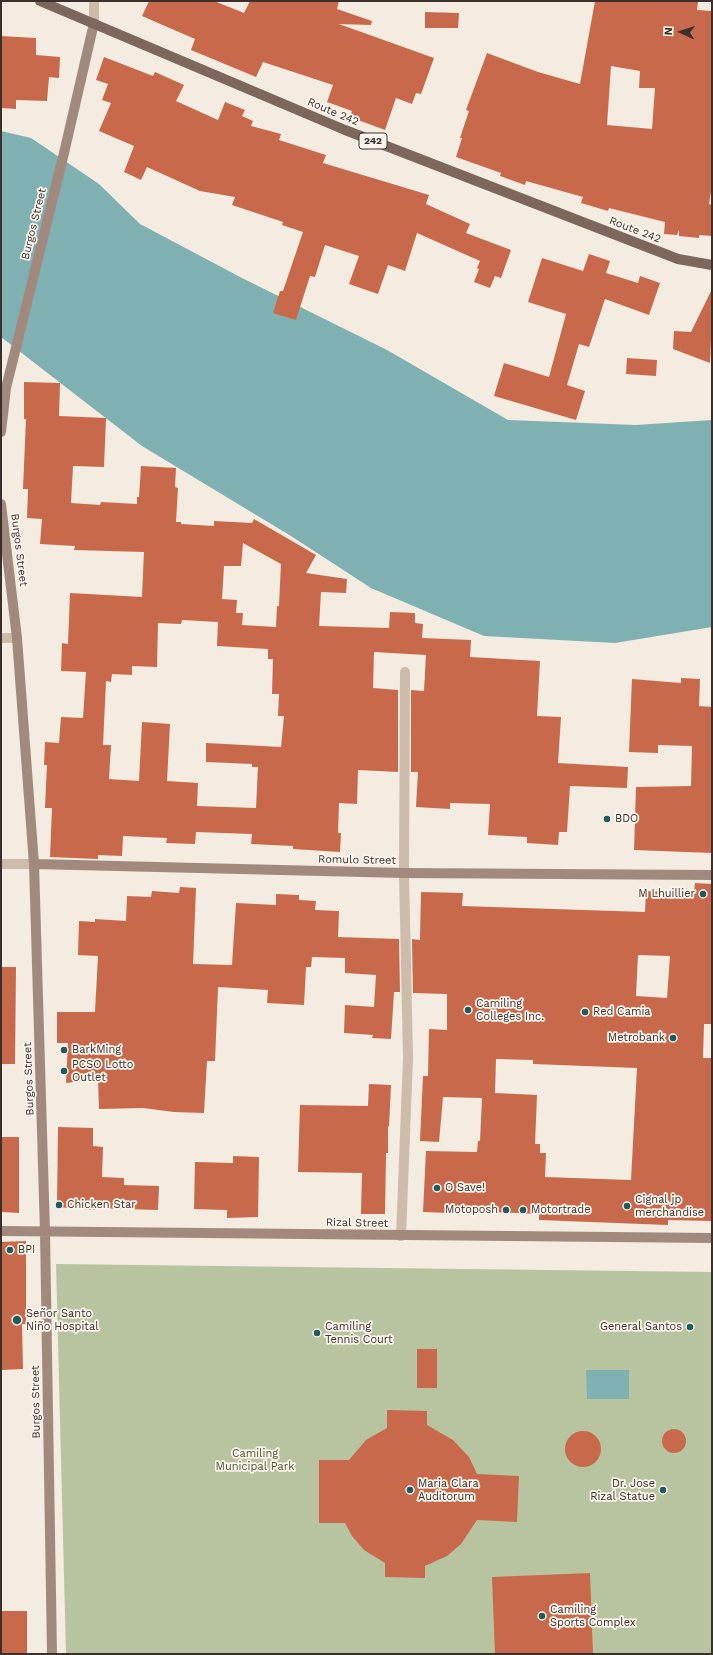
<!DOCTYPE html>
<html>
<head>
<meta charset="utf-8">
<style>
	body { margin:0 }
	#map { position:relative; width:713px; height:1655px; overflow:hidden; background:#f4ebe1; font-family:"Work Sans",sans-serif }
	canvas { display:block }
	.frame { position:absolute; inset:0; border:2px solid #3b302b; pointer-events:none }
	.north { position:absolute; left:661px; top:12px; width:40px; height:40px; -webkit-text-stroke:3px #fbf5ee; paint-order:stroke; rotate:273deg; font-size:11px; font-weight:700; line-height:16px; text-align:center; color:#3b302b }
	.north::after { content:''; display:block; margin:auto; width:14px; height:18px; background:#3b302b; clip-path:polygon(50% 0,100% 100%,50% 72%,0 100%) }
</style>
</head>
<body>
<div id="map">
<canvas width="713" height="1655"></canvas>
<div class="frame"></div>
<div class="north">N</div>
</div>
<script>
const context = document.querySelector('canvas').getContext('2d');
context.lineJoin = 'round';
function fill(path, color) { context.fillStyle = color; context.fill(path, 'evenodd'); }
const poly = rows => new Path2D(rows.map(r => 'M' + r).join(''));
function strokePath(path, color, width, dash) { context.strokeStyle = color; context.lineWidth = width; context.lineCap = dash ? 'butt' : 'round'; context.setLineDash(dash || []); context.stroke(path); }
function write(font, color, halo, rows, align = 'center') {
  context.font = font + ' "Work Sans",sans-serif'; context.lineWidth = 3.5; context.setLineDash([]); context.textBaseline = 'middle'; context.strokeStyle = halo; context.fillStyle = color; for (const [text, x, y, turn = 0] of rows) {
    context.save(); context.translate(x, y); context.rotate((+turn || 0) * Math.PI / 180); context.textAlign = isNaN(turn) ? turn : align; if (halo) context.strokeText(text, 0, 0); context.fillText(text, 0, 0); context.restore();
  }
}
fill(poly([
	[56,1264,712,1272,712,1654,66,1654]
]), '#b8c4a0');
fill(poly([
	[1,131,31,138,99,184,140,224,242,278,387,350,508,420,636,425,712,420,712,627,615,643,484,636,371,588,291,536,142,446,1,337],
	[586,1370,629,1370,629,1399,587,1399]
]), '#7fb0b2');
fill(poly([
	[149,1,214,1,244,13,250,1,339,1,337,9,372,21,371,25,339,24,434,58,421,94,416,93,412,104,396,98,385,130,350,117,352,111,327,102,333,85,263,62,256,77,191,50,195,39,142,16],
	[595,1,698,2,697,10,712,11,712,185,709,204,712,205,712,236,699,235,699,238,679,236,679,230,677,235,664,234,665,222,609,208,608,211,581,203,583,197,526,181,525,185,500,176,501,173,456,157,462,138,460,138,469,111,466,110,487,53,538,72,580,84],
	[611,66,640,71,639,88,655,88,652,129,607,125],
	[425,12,459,13,458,28,425,28],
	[1,36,36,38,36,55,60,57,59,78,49,77,47,101,16,100,16,109,1,108],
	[104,57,153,76,155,72,184,85,176,101,218,120,225,102,245,110,242,116,253,121,251,126,281,134,279,140,326,155,323,163,429,195,426,204,470,224,466,233,511,250,501,278,495,276,490,288,474,282,479,269,477,268,480,261,417,233,405,271,388,265,378,294,349,284,359,256,325,245,315,277,310,276,296,320,273,313,280,291,283,291,303,232,282,225,283,222,232,205,235,197,200,191,147,167,141,180,124,172,134,146,99,131,111,103,102,100,108,84,96,80],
	[589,254,610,261,606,273,638,283,640,276,660,283,649,315,605,299,589,347,579,344,567,385,585,391,576,420,494,396,504,363,549,377,566,314,528,302,542,258,583,271],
	[712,289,712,316,710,363,673,349,674,331,691,332],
	[627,358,657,360,656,376,626,374],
	[24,382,60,383,59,416,106,418,104,467,73,466,71,503,100,505,101,502,137,504,137,497,139,497,141,466,176,468,175,487,178,488,176,522,181,522,181,524,214,526,214,521,252,523,254,519,316,555,306,573,347,579,346,593,321,592,319,626,389,628,390,612,415,613,415,623,423,624,422,638,471,640,470,657,540,661,537,716,561,717,558,763,628,767,627,788,570,786,567,832,559,832,558,845,527,843,527,837,488,835,490,804,450,803,450,809,416,807,418,772,411,772,411,690,424,691,426,655,374,652,373,688,398,690,398,772,358,770,357,804,339,803,338,833,341,833,340,852,293,849,293,846,251,844,252,834,196,832,195,844,166,843,167,838,123,836,122,856,98,855,98,859,50,857,52,808,45,808,47,765,44,765,45,742,59,743,61,717,83,718,86,672,61,671,62,643,68,644,70,593,142,597,144,552,74,550,75,546,40,544,42,519,27,518,28,489,23,489,26,419,24,419],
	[243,543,281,564,279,606,277,606,276,627,242,625,243,613,236,613,237,600,222,599,224,566,241,566],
	[182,620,218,622,217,646,268,649,268,659,273,659,272,694,279,694,278,716,284,716,281,747,206,743,206,762,252,764,252,767,258,767,256,808,197,806,198,783,167,781,170,724,142,722,139,781,109,779,111,745,103,745,106,681,111,682,112,674,132,675,132,666,157,667,158,623,181,624],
	[681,678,700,679,699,706,712,707,712,853,634,850,636,787,691,786,692,746,658,745,658,753,629,752,632,679,681,683],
	[695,883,712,884,712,1024,704,1024,703,1058,712,1058,712,1221,668,1220,668,1225,539,1220,539,1214,449,1210,449,1213,423,1212,426,1151,477,1152,478,1141,480,1141,482,1098,443,1097,439,1142,420,1141,423,1076,428,1076,429,1029,447,1030,447,994,413,993,412,939,420,940,421,892,463,893,462,906,645,912,646,891,694,893],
	[638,955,670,956,667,998,636,996],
	[496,1059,533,1060,533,1064,637,1068,631,1180,545,1177,546,1153,540,1153,540,1144,535,1144,537,1095,495,1093],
	[180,887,196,888,193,964,232,965,236,903,276,905,276,894,299,895,299,900,316,901,315,910,339,911,338,937,399,939,400,992,394,992,391,1039,372,1038,373,1035,344,1033,345,1005,374,1007,376,975,345,973,345,958,312,957,311,967,306,967,304,1005,267,1003,268,990,218,987,215,1061,207,1061,204,1113,174,1112,143,1108,99,1109,98,1079,66,1083,68,1043,57,1043,57,1012,95,1012,98,956,78,955,79,921,95,922,95,919,126,921,127,896,151,897,152,891,179,893],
	[1,967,16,967,15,1064,1,1064],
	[369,1084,391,1085,389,1127,388,1126,388,1153,386,1153,385,1214,361,1214,362,1173,298,1172,300,1105,368,1106],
	[58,1127,93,1128,93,1146,103,1147,102,1177,124,1178,124,1185,159,1186,158,1210,95,1208,95,1210,57,1207],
	[1,1137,19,1137,19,1213,2,1212],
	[233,1156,259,1157,258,1217,227,1218,227,1210,194,1209,195,1162,233,1163],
	[26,1241,26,1324,22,1324,23,1369,1,1370,1,1242],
	[417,1349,437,1349,437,1388,417,1388],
	[387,1410,427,1411,427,1425,453,1440,469,1457,477,1474,519,1476,517,1522,477,1520,461,1544,447,1556,425,1566,425,1578,385,1577,385,1563,364,1550,352,1536,345,1523,319,1523,319,1460,349,1460,366,1440,387,1428],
	'662 1441a12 12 0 1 1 24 0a12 12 0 1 1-24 0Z',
	'565 1449a18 18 0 1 1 36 0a18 18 0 1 1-36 0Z',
	[590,1573,593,1654,495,1654,492,1577],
	[1,1611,27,1611,27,1654,1,1654]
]), '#c8694b');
strokePath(poly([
	[94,23,94,1],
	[1,638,17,638],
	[1,864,34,864],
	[401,1236,408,1058,404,873,405,672]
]), '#cdbbac', 10);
strokePath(poly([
	[1,432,6,388,64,153,94,23],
	[1,504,17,638,34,864,45,1232,52,1654],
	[34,864,404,873,712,875],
	[1,1231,712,1238]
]), '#a18a7d', 10);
strokePath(poly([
	[40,1,345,130,678,259,712,265]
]), '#7d675c', 10);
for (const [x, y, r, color] of [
	[607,819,4,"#1f5a5e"],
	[703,894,4,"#1f5a5e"],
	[468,1010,4,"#1f5a5e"],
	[585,1012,4,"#1f5a5e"],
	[673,1038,4,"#1f5a5e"],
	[64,1050,4,"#1f5a5e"],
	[64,1071,4,"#1f5a5e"],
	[437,1188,4,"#1f5a5e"],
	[59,1205,4,"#1f5a5e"],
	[627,1206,4,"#1f5a5e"],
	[506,1210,4,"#1f5a5e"],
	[523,1210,4,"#1f5a5e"],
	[10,1250,4,"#1f5a5e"],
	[17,1320,5,"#1f5a5e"],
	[690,1327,4,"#1f5a5e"],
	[317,1333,4,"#1f5a5e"],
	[410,1490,4,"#1f5a5e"],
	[663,1490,4,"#1f5a5e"],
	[542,1616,4,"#1f5a5e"]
]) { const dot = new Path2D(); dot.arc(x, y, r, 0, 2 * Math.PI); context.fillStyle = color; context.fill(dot); strokePath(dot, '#fbf5ee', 1.5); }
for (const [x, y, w] of [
	[373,141,28]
]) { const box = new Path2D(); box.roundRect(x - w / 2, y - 8, w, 16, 3); context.fillStyle = '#fbf5ee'; context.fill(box); strokePath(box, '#3b302b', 1); }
write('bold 10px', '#3b302b', null, [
	["242",373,141]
]);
write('11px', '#3b302b', '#fbf5ee', [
	["Route 242",333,112,23],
	["Burgos Street",34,224,-76],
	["Route 242",635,230,21],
	["Burgos Street",19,550,83],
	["Romulo Street",357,860,1],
	["Burgos Street",29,1079,-92],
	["Rizal Street",357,1223,1],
	["Burgos Street",36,1402,-91]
]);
write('11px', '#3b302b', '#fbf5ee', [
	["BDO",615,819],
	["M Lhuillier",695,894,"right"],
	["Camiling",476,1004],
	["Colleges Inc.",476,1017],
	["Red Camia",593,1012],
	["Metrobank",665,1038,"right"],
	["BarkMing",72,1050],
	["PCSO Lotto",72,1065],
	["Outlet",72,1078],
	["O Save!",445,1188],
	["Cignal jp",635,1200],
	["merchandise",635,1213],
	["Chicken Star",67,1205],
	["Motoposh",498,1210,"right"],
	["Motortrade",531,1210],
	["BPI",18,1250],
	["Señor Santo",26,1314],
	["Niño Hospital",26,1327],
	["Camiling",325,1327],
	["Tennis Court",325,1340],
	["General Santos",682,1327,"right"],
	["Maria Clara",418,1484],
	["Auditorum",418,1497],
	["Dr. Jose",655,1484,"right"],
	["Rizal Statue",655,1497,"right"],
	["Camiling",550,1610],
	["Sports Complex",550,1623]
], 'left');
write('11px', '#4a5a2e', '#fbf5ee', [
	["Camiling",255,1454],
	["Municipal Park",255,1467]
]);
</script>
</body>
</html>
